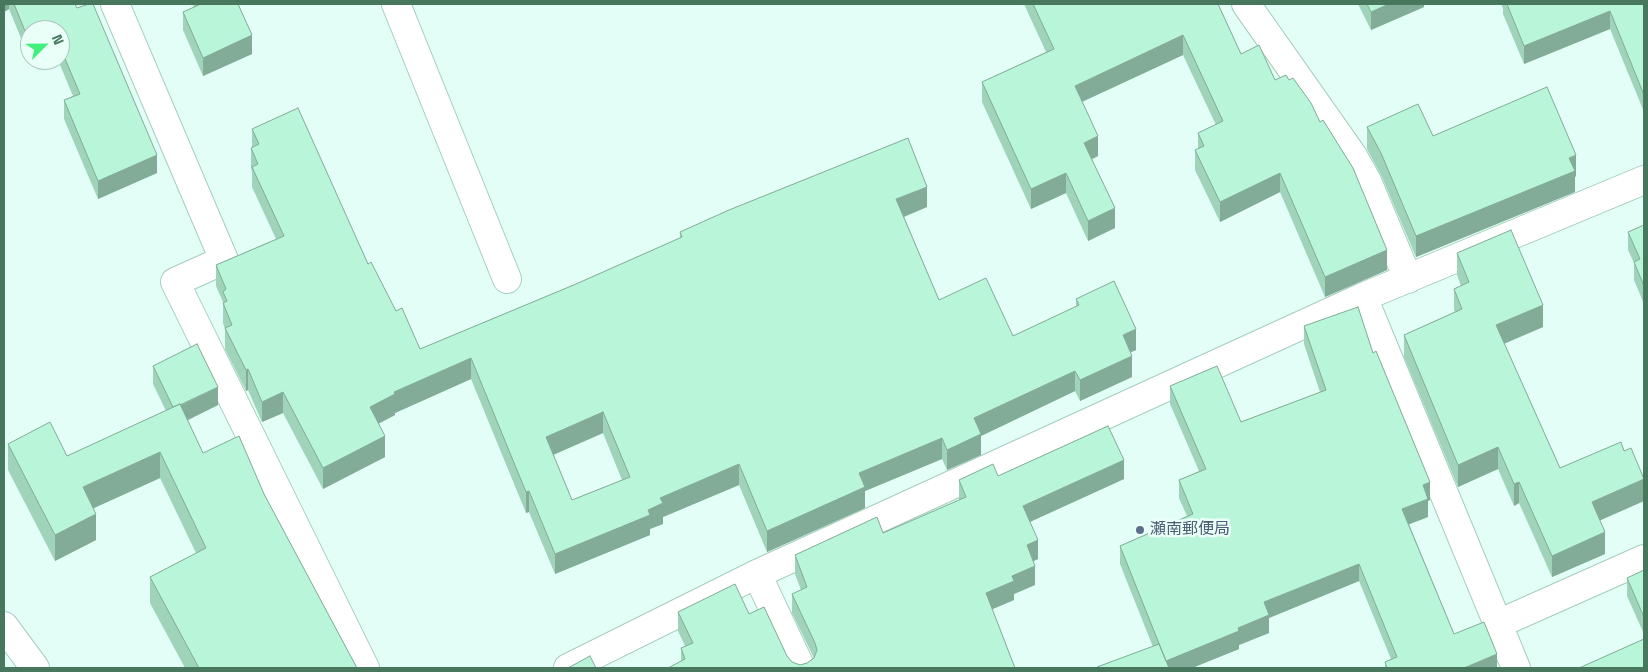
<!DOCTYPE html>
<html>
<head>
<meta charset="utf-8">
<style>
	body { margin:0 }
	#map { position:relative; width:1648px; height:672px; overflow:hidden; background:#e3fef6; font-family:"Space Grotesk",sans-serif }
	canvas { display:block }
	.frame { position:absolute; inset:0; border:5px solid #47785e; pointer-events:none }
	.north { position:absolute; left:20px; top:20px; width:50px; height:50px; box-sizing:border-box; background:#ebfff9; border:1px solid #a9c9bb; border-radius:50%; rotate:67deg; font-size:14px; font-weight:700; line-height:20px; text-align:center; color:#47785e }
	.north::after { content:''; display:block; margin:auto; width:18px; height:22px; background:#41ef7b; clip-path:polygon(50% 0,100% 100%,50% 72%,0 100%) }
</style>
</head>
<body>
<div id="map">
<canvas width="1648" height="672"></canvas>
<div class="frame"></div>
<div class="north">N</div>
</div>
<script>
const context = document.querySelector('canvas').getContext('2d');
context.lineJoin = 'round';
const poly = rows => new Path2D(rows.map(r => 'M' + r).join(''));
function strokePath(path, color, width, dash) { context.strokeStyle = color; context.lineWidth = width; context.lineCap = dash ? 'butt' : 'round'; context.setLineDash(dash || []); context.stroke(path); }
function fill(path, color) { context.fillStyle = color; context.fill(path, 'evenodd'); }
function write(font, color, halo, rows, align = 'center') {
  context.font = font + ' "Space Grotesk","Noto Sans JP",sans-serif'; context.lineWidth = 5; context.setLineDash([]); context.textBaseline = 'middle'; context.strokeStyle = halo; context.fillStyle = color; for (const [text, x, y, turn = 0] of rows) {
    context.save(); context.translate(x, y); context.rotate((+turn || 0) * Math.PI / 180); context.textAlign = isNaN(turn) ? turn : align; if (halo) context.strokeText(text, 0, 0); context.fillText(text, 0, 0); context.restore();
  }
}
const minor = poly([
	[115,4,224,260,175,282,365,668],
	[396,4,507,279],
	[1246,4,1353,156,1367,181,1408,279],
	[1363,297,1516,668],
	[757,574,801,668],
	[1498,624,1644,559],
	[4,626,35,668],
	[568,668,757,574,1363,297,1644,180]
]);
strokePath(minor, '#a6cebc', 30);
strokePath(minor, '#fff', 28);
fill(poly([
	[4,4,75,4,157,173,98,199,64,119,64,100,73,96,58,60,60,60,60,30,30,30,30,60,45,60,32,65,9,9,4,12],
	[192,4,238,4,252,54,203,76,183,30,183,12,194,7],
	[1024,4,1218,4,1241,54,1275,80,1387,270,1325,297,1280,192,1220,222,1195,170,1195,150,1198,149,1198,133,1216,125,1183,55,1082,102,1098,156,1092,159,1115,228,1088,241,1066,193,1031,209,982,102,982,82,1046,52],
	[1358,4,1424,4,1424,7,1371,30],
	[1501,4,1644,4,1644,112,1610,29,1524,64,1503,14,1503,8],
	[1367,127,1433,136,1576,176,1575,177,1575,192,1416,257,1381,175,1367,149],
	[252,129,368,264,396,311,420,349,576,284,680,238,680,232,927,207,904,217,939,300,1013,336,1076,307,1076,299,1136,350,1130,352,1132,377,1080,401,1075,391,981,436,981,455,947,470,942,459,865,491,865,508,767,552,739,485,663,517,663,524,650,529,650,535,555,574,529,512,526,513,471,379,395,413,395,415,378,424,385,457,323,489,283,413,262,422,248,390,246,391,225,349,225,329,223,323,223,302,216,286,216,265,276,239,252,187,252,172,251,168,251,148,252,147],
	[603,433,622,480,572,500,553,455],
	[1644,225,1644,304,1634,280,1634,263,1628,250,1628,232],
	[1457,253,1543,327,1504,344,1560,468,1644,501,1600,520,1605,554,1552,577,1519,503,1514,506,1498,469,1458,487,1404,357,1404,335,1455,312,1454,310,1454,289,1461,286,1457,275],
	[1304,326,1373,353,1430,500,1428,501,1428,517,1409,524,1454,634,1497,668,1385,668,1385,662,1391,659,1359,581,1269,618,1269,633,1239,645,1239,649,1192,668,1097,668,1097,667,1153,647,1120,564,1120,546,1187,516,1179,498,1179,480,1199,471,1170,404,1170,386,1241,422,1320,392,1304,344],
	[153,366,218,405,187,420,203,453,264,494,357,668,185,668,150,603,150,577,196,553,160,478,94,508,96,540,55,561,8,470,8,444,67,456,166,411,153,384],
	[998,476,1124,479,1030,522,1038,559,1033,561,1035,585,1014,594,1014,600,992,609,1015,668,668,668,681,662,681,648,685,646,678,631,678,612,749,614,792,662,800,665,807,663,814,658,792,613,792,594,801,590,795,574,795,555,883,533,959,500,959,480],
	[1644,570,1644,634,1627,596,1627,578]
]), '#9fd3ba');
fill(poly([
	[4,4,9,4,9,9,4,12],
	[1389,4,1424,4,1424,7,1371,30,1371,12],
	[1610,11,1610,29,1524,64,1524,46],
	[252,35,252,54,203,76,203,58],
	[1183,35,1183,55,1075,105,1075,86],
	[32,60,45,60,32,65],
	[1098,136,1098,156,1084,163,1084,143],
	[157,155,157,173,98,199,98,181],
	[1576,155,1576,176,1575,177,1575,192,1416,257,1416,236],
	[1066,173,1066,193,1031,209,1031,189],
	[1280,173,1280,192,1220,222,1220,202],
	[927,187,927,207,896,220,896,199],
	[1115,208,1115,228,1088,241,1088,221],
	[1387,250,1387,270,1325,297,1325,277],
	[1543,305,1543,327,1496,347,1496,325],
	[1136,329,1136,350,1123,356,1123,335],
	[1132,356,1132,377,1080,401,1080,380],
	[471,358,471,379,395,413,395,415,370,428,370,407,394,392],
	[248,369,248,390,246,391,246,370],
	[1075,371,1075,391,981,436,981,455,947,470,947,450,974,418],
	[218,387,218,405,174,427,174,409],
	[283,392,283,413,262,422,262,402],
	[603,412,603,433,546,458,546,437],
	[385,436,385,457,323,489,323,468],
	[942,438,942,459,865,491,865,508,767,552,767,531,859,473],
	[1498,447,1498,469,1458,487,1458,465],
	[160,452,160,478,83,513,83,487],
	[1124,460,1124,479,1023,525,1023,506],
	[739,464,739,485,663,517,663,524,650,529,650,535,555,574,555,554,648,510,660,498],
	[1644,479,1644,501,1592,524,1592,502],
	[1430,482,1430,500,1428,501,1428,517,1402,527,1402,509,1423,485],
	[1519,482,1519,503,1514,506,1514,484],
	[529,491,529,512,526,513,526,492],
	[96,514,96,540,55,561,55,535],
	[1605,532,1605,554,1552,577,1552,556],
	[1038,540,1038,559,1027,564,1027,545],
	[1359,564,1359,581,1269,618,1269,633,1239,645,1239,649,1192,668,1166,668,1166,661,1238,628,1264,602],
	[1035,566,1035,585,1014,594,1014,600,986,612,986,593,1012,576],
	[1497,654,1497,668,1464,668]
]), '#82ac97');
const building = poly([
	[14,4,75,4,77,8,89,4,93,4,157,155,98,181,64,100,80,94,60,47,60,30,30,30,30,43,14,4],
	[201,4,238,4,252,35,203,58,183,12,201,4],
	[1033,4,1218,4,1241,54,1259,45,1275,80,1286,75,1289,80,1293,78,1311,103,1320,122,1323,120,1353,168,1387,250,1325,277,1280,173,1220,202,1195,150,1204,146,1198,133,1223,121,1183,35,1075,86,1098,136,1084,143,1115,208,1088,221,1066,173,1031,189,982,82,1054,49,1033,4],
	[1367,4,1389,4,1371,12,1367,4],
	[1507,4,1644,4,1644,95,1610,11,1524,46,1507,4],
	[1547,87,1576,155,1569,158,1575,171,1416,236,1381,153,1367,127,1418,104,1433,136,1547,87],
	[298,108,368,264,371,262,396,311,402,308,420,349,576,284,682,237,680,232,729,210,908,138,927,187,896,199,939,300,986,278,1013,336,1079,305,1076,299,1114,281,1136,329,1123,335,1132,356,1080,380,1075,371,974,418,981,434,947,450,942,438,859,473,865,487,767,531,739,464,660,498,663,503,648,510,650,515,555,554,529,491,526,492,471,358,394,392,395,394,370,407,385,436,323,468,283,392,262,402,248,369,246,370,225,328,232,325,223,303,227,301,223,292,226,289,216,265,284,236,252,167,258,164,251,148,259,144,252,129,298,108],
	[603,412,630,477,572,500,546,437,603,412],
	[1644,225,1644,286,1634,262,1640,259,1628,232,1644,225],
	[1511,230,1543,305,1496,325,1560,468,1621,442,1624,451,1631,448,1644,479,1592,502,1605,532,1552,556,1519,482,1514,484,1498,447,1458,465,1404,335,1462,309,1454,289,1469,282,1457,253,1511,230],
	[1358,307,1373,353,1376,351,1430,482,1423,485,1428,499,1402,509,1454,634,1484,622,1497,654,1464,668,1465,668,1387,668,1385,662,1397,657,1359,564,1264,602,1269,615,1238,628,1239,631,1166,661,1120,546,1193,514,1179,480,1206,469,1170,386,1217,366,1241,422,1326,390,1304,326,1358,307],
	[197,344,218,387,180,405,180,404,173,407,153,366,197,344],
	[180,404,203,453,239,436,264,494,357,668,199,668,150,577,206,548,160,452,83,487,96,514,55,535,8,444,50,422,67,456,180,404],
	[1108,426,1124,460,1023,506,1038,540,1027,545,1035,566,1012,576,1014,581,986,593,1015,668,668,668,685,659,681,648,693,643,678,612,735,584,749,614,764,607,787,656,792,662,800,665,807,663,814,658,817,650,815,643,792,594,807,587,795,555,877,517,883,533,966,497,959,480,993,464,998,476,1108,426],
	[1644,570,1644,617,1627,578,1644,570],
	[1644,639,1644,668,1579,668,1644,639],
	[1159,644,1169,668,1098,668,1097,667,1159,644],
	[590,656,596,668,568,668,590,656]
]);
fill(building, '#b9f5d8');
strokePath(building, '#82ac97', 1);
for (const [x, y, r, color] of [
	[1140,530,5,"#5c6f8a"]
]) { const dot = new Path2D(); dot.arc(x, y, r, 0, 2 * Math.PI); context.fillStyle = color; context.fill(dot); strokePath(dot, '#ebfff9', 2); }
write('16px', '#4e5e75', '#ebfff9', [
	["瀬南郵便局",1150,530]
], 'left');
</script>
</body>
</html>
